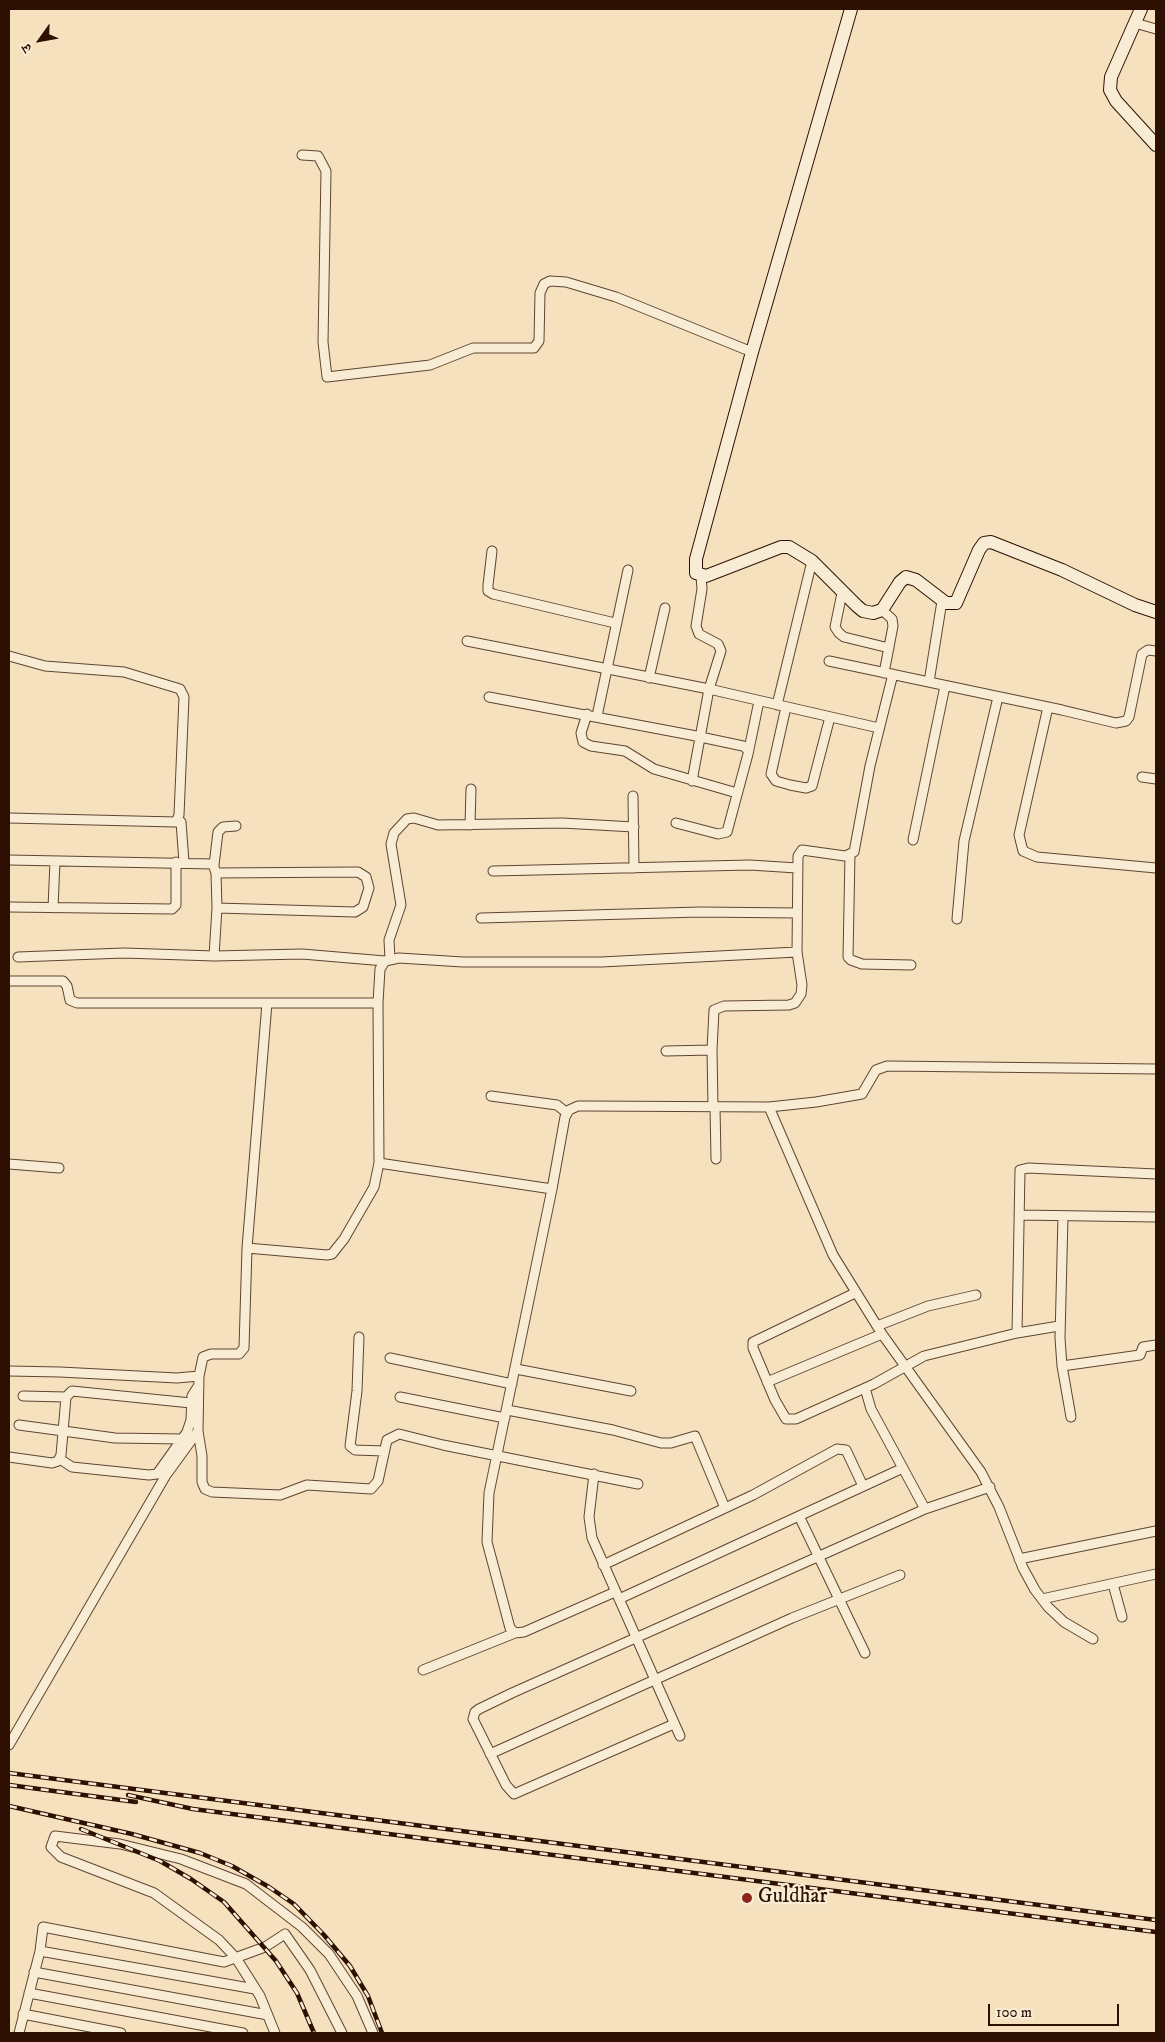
<!DOCTYPE html>
<html>
<head>
<meta charset="utf-8">
<style>
	body { margin:0 }
	#map { position:relative; width:1165px; height:2042px; overflow:hidden; background:#f5e1bd; font-family:"IM FELL DW Pica","Noto Serif Devanagari",serif }
	canvas { display:block }
	.frame { position:absolute; inset:0; border:10px solid #2e1003; pointer-events:none }
	.north { position:absolute; left:15px; top:15px; width:50px; height:50px; -webkit-text-stroke:4px #f8ecd4; paint-order:stroke; rotate:238deg; font-size:14px; font-weight:700; line-height:20px; text-align:center; color:#2e1003 }
	.north::after { content:''; display:block; margin:auto; width:18px; height:22px; background:#2e1003; clip-path:polygon(50% 0,100% 100%,50% 72%,0 100%) }
	.scale { position:absolute; left:988px; top:2004px; width:131px; height:22px; box-sizing:border-box; border:2px solid #2e1003; border-top:0; padding-left:6px; font-size:15px; line-height:18px; white-space:nowrap; color:#2e1003; -webkit-text-stroke:4px #f8ecd4; paint-order:stroke }
</style>
</head>
<body>
<div id="map">
<canvas width="1165" height="2042"></canvas>
<div class="frame"></div>
<div class="north">उ</div>
<div class="scale">100 m</div>
</div>
<script>
const context = document.querySelector('canvas').getContext('2d');
context.lineJoin = 'round';
const poly = rows => new Path2D(rows.map(r => 'M' + r).join(''));
function strokePath(path, color, width, dash) { context.strokeStyle = color; context.lineWidth = width; context.lineCap = dash ? 'butt' : 'round'; context.setLineDash(dash || []); context.stroke(path); }
function write(font, color, halo, rows, align = 'center') {
  context.font = font + ' "IM FELL DW Pica",serif'; context.lineWidth = 4.5; context.setLineDash([]); context.textBaseline = 'middle'; context.strokeStyle = halo; context.fillStyle = color; for (const [text, x, y, turn = 0] of rows) {
    context.save(); context.translate(x, y); context.rotate((+turn || 0) * Math.PI / 180); context.textAlign = isNaN(turn) ? turn : align; if (halo) context.strokeText(text, 0, 0); context.fillText(text, 0, 0); context.restore();
  }
}
const street = poly([
	[1135,23,1156,29],
	[302,155,318,156,326,171,323,342,327,377,430,365,473,348,534,348,539,341,540,293,544,284,550,281,566,282,616,297,752,352],
	[492,551,488,585,488,591,493,594,615,623],
	[842,593,835,627,839,633,844,637,889,648],
	[882,610,892,619,893,626,884,673],
	[467,641,709,689,879,728],
	[9,656,45,666,124,672,180,689,184,697,179,815,176,822,9,818],
	[829,661,1062,710,1116,723,1126,721,1129,717,1142,654,1148,650,1156,651],
	[649,678,665,608],
	[929,682,942,601],
	[489,697,691,735,743,746,748,750],
	[777,705,812,561],
	[786,707,771,774,776,781,790,785,806,788,812,786,830,717],
	[1048,707,1019,835,1023,851,1037,857,1156,868],
	[587,714,581,733,583,742,591,746,625,751,654,769,737,793],
	[597,716,628,570],
	[1142,777,1156,779],
	[692,781,709,689,721,651,718,644,699,634,696,626,702,589,701,576],
	[633,796,634,868],
	[181,822,184,862],
	[676,823,718,834,727,832,748,754,759,701],
	[470,825,471,789],
	[913,840,945,686],
	[850,854,848,957,851,960,862,964,911,965],
	[9,860,213,864,216,873,217,908,214,956],
	[214,865,218,832,223,827,236,826],
	[493,871,750,865,797,868],
	[216,873,358,872,366,877,369,888,363,907,355,912,217,908],
	[9,907,172,909,176,905,176,862],
	[53,908,55,861],
	[481,918,700,912,797,913],
	[957,919,964,841,998,697],
	[18,957,124,953,214,956,302,954,385,961],
	[390,959,389,940,401,905,391,844,394,833,407,819,414,818,438,825,562,823,634,827],
	[9,981,63,981,67,986,70,1000,77,1003,378,1003],
	[666,1051,712,1050],
	[491,1096,557,1105,567,1113],
	[713,1107,712,1050,714,1010,724,1006,789,1005,795,1003,801,994,802,985,797,952,798,856,802,850,845,856,854,852,870,766,893,674],
	[715,1107,716,1159],
	[769,1107,833,1255,882,1334,981,1472,999,1507,1023,1568,1035,1590,1048,1607,1064,1622,1093,1639],
	[379,1163,552,1189],
	[9,1164,59,1168],
	[1019,1215,1156,1217],
	[1063,1216,1060,1338,1062,1366,1071,1417],
	[247,1248,327,1255,332,1254,344,1239,374,1187,379,1163,378,1003,380,969,385,961,399,958,463,962,601,962,797,952],
	[855,1293,753,1342,753,1348,775,1400,786,1419,796,1419,874,1384,924,1356,1017,1333,1059,1326],
	[877,1326,928,1306,976,1295],
	[1017,1333,1020,1170,1028,1168,1156,1174],
	[359,1337,357,1391,350,1446,355,1450,384,1451],
	[390,1358,512,1384],
	[1062,1366,1140,1355,1143,1347,1156,1345],
	[516,1369,631,1391],
	[9,1371,60,1372,177,1378,199,1376],
	[767,1382,882,1334],
	[865,1388,871,1409,925,1509],
	[23,1396,66,1397],
	[400,1397,505,1418],
	[507,1410,613,1430,661,1443,671,1443,695,1436,725,1508],
	[19,1425,115,1438,182,1439],
	[198,1431,202,1456,202,1482,205,1489,212,1492,280,1495,307,1485,371,1489,378,1481,387,1440,399,1434,443,1445,638,1484],
	[9,1457,52,1463,58,1461,61,1455,66,1397,72,1391,191,1403],
	[60,1459,72,1467,149,1475,157,1474,187,1432,191,1420,192,1396,199,1385],
	[594,1474,589,1517,592,1538,680,1736],
	[799,1516,865,1653],
	[1019,1559,1156,1531],
	[603,1565,753,1495,837,1449,846,1450,863,1486],
	[1113,1584,1122,1617],
	[615,1592,524,1632,515,1633,510,1628,487,1542,489,1493,552,1189,565,1117,569,1110,578,1106,587,1106,769,1107,816,1102,862,1094,876,1070,887,1066,1156,1069],
	[619,1599,903,1468],
	[1042,1599,1156,1574],
	[423,1670,515,1633],
	[674,1724,514,1794,506,1785,473,1719,475,1712,479,1709,512,1693,925,1509,990,1487],
	[9,1745,166,1475,198,1431,199,1376,203,1357,211,1354,239,1354,244,1348,247,1248,267,1003],
	[490,1754,792,1618,900,1575],
	[34,1972,268,2015],
	[255,1989,40,1951,43,1927,224,1962,265,1947,285,1934,310,1970,342,2033],
	[29,1993,243,2033],
	[23,2014,121,2033],
	[19,2033,40,1951],
	[275,2033,260,1996,236,1958,219,1940,154,1893,61,1857,51,1847,55,1836,120,1844,181,1859,246,1884,302,1927,329,1954,357,1996,373,2033]
]);
const secondary = poly([
	[851,9,752,352,696,559,696,573,706,576,781,547,789,547,812,561,857,606,863,611,873,613,882,610,900,582,906,577,916,580,946,603,956,603,979,550,984,543,991,542,1062,570,1135,605,1156,612],
	[1141,9,1111,77,1110,90,1116,101,1156,145]
]);
strokePath(street, '#604432', 11);
strokePath(secondary, '#2e1003', 14);
strokePath(street, '#f8ecd4', 9);
strokePath(secondary, '#f8ecd4', 12);
const rail = poly([
	[9,1773,1156,1920],
	[9,1785,136,1802],
	[128,1795,193,1809,1156,1932],
	[9,1806,132,1834,200,1853,232,1866,269,1887,294,1904,324,1935,350,1966,368,1996,382,2033],
	[81,1829,160,1861,191,1879,224,1902,276,1961,297,1993,314,2033]
]);
strokePath(rail, '#2e1003', 4.5);
strokePath(rail, '#f8ecd4', 2.5, [8]);
for (const [x, y, r, color] of [
	[747,1898,6,"#8f2418"]
]) { const dot = new Path2D(); dot.arc(x, y, r, 0, 2 * Math.PI); context.fillStyle = color; context.fill(dot); strokePath(dot, '#f8ecd4', 2); }
write('21px', '#2e1003', '#f8ecd4', [
	["Guldhar",758,1898]
], 'left');
</script>
</body>
</html>
